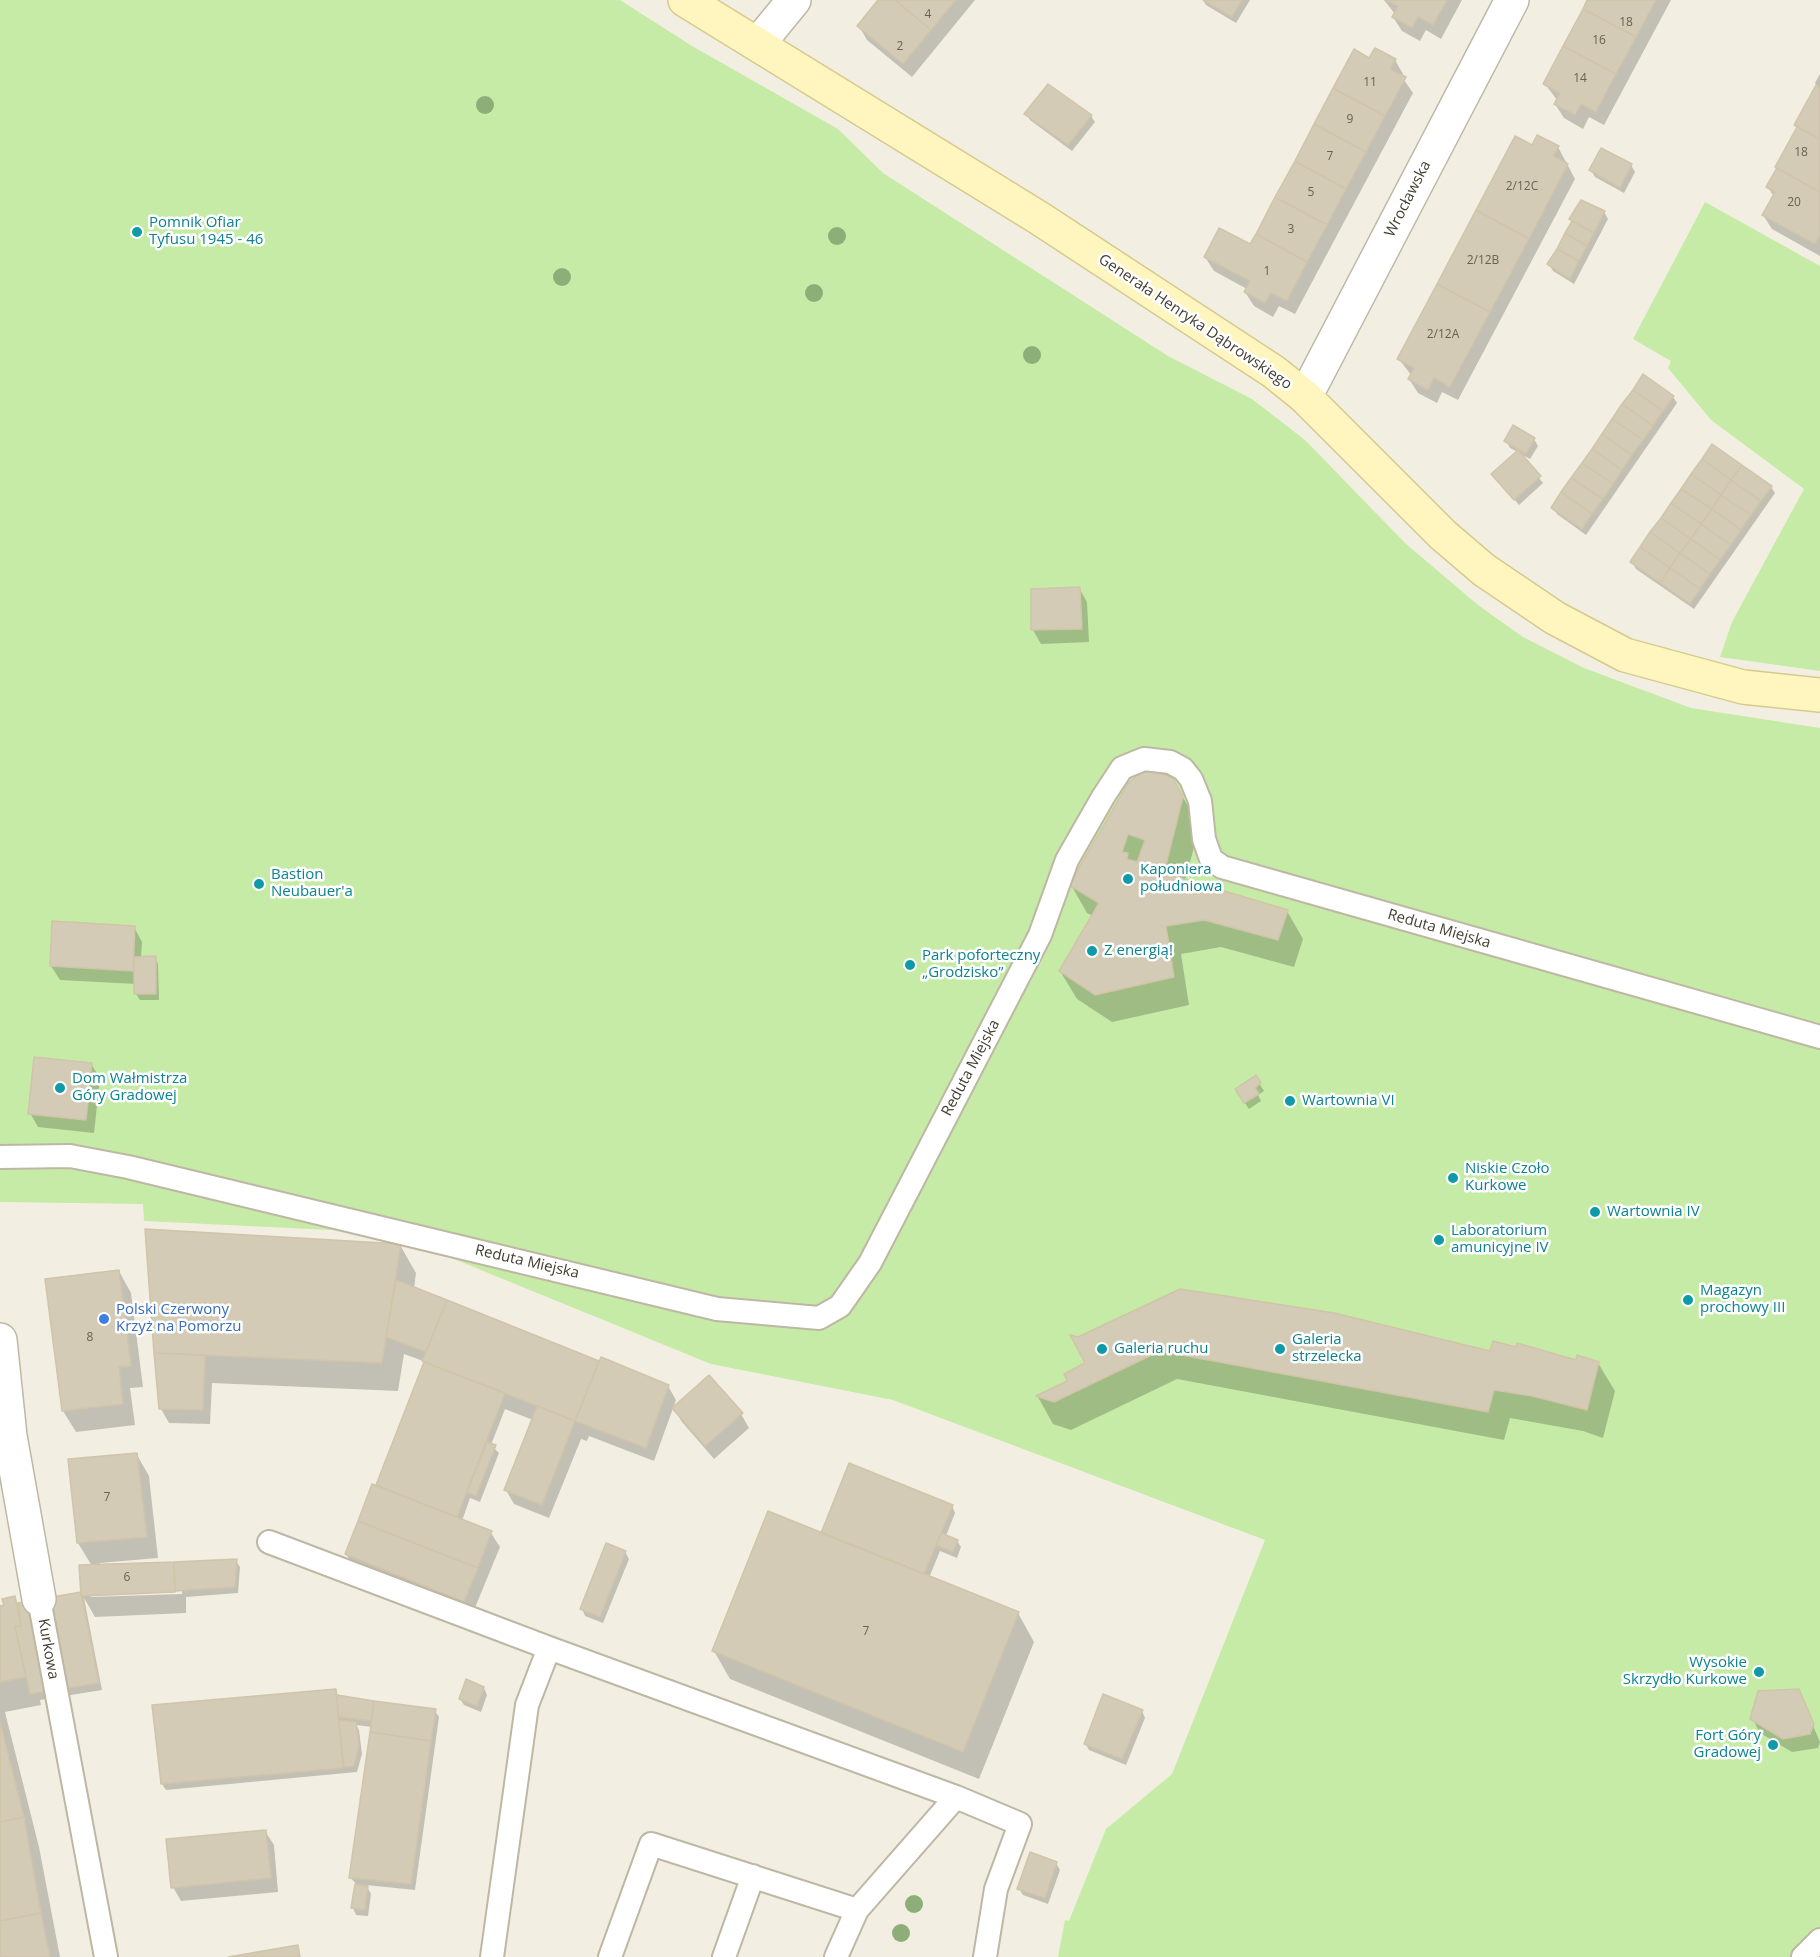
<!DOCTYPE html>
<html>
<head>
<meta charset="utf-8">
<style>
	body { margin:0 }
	canvas { display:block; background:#f2efe2 }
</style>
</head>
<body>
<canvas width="1820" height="1957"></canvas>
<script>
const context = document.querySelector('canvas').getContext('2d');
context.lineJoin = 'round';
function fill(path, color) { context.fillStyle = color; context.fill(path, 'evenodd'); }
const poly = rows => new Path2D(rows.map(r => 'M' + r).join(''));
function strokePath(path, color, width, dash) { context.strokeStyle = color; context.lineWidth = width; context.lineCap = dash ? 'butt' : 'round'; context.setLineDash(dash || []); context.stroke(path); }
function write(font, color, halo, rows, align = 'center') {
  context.font = font + ' "Open Sans",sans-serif'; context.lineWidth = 5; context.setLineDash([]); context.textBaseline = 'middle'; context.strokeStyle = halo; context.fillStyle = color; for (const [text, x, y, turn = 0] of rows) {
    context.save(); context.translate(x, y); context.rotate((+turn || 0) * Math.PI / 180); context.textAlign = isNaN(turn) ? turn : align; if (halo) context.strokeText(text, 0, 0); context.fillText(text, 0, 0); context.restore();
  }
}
fill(poly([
	[0,0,620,0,692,46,838,129,883,173,1168,356,1252,399,1305,440,1405,543,1478,605,1523,637,1584,668,1691,708,1820,728,1820,1957,1058,1957,1065,1920,1069,1921,1106,1829,1172,1774,1265,1540,893,1400,711,1364,405,1239,352,1231,144,1221,143,1204,0,1202],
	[1705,202,1820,266,1820,671,1720,657,1732,622,1804,489,1711,420,1668,368,1671,361,1633,339]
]), '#c6eba6');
fill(poly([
	[880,0,975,0,912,77,867,40,859,26],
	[1203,0,1250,0,1236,23,1206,5],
	[1384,0,1462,0,1441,39,1426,30,1420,41,1402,31,1393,17,1395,14],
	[1589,0,1671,0,1604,125,1589,117,1583,129,1564,118,1555,104,1557,100,1545,84],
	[1395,60,1403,74,1402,77,1413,93,1295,314,1279,306,1273,317,1254,306,1245,292,1247,289,1214,271,1205,257,1251,246],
	[1820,74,1820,256,1772,229,1763,215,1774,197,1768,187,1817,86,1815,83],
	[1026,114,1091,116,1095,122,1072,151,1030,120],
	[1533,147,1558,147,1575,179,1458,400,1442,392,1437,403,1418,393,1409,379,1411,375,1399,359],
	[1631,165,1635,172,1624,193,1595,177,1591,170],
	[1604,212,1608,219,1574,284,1553,271,1549,264,1573,223,1571,219],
	[1673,397,1677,403,1586,535,1557,514,1553,508],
	[1534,439,1538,446,1530,459,1519,453,1543,483,1519,505,1493,474,1518,452,1510,448,1506,441],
	[1771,487,1775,493,1694,609,1636,569,1632,562],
	[1079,588,1087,602,1089,642,1041,644,1033,630],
	[1152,772,1172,780,1195,817,1197,836,1185,881,1287,911,1303,939,1294,967,1221,947,1181,954,1189,1005,1112,1022,1077,999,1060,971,1093,916,1087,913,1071,885],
	[134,927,142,942,141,958,155,958,158,964,159,1000,140,1000,136,994,136,984,60,980,51,966],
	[91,1064,100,1078,94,1133,38,1127,30,1113],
	[1255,1077,1264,1091,1258,1095,1261,1101,1249,1109,1240,1096],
	[400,1245,416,1273,414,1289,600,1363,668,1386,676,1400,654,1461,589,1436,587,1441,581,1439,549,1518,514,1504,506,1490,533,1420,505,1409,491,1445,499,1453,480,1502,470,1498,462,1521,491,1533,500,1547,472,1615,355,1568,346,1554,377,1487,426,1362,404,1354,398,1391,212,1383,210,1424,169,1423,161,1409,156,1353],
	[119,1271,131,1293,143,1387,130,1388,135,1425,76,1432,63,1411],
	[1072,1337,1491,1353,1598,1363,1615,1391,1603,1438,1583,1431,1510,1418,1504,1440,1177,1379,1071,1430,1053,1424,1038,1397,1070,1381,1087,1363],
	[673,1408,741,1414,749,1428,714,1459,682,1422],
	[137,1455,149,1476,158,1558,100,1563,100,1566,236,1561,240,1567,238,1593,186,1597,186,1613,95,1617,84,1598,102,1690,40,1700,41,1705,5,1712,39,1847,60,1957,0,1957,0,1608,6,1606,14,1598,18,1604,83,1594,92,1566,78,1543,69,1461],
	[182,1591,182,1594,91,1597,91,1594],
	[952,1506,955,1513,946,1536,957,1541,961,1547,957,1558,940,1551,929,1578,1018,1613,1034,1642,979,1779,730,1679,714,1651,822,1535],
	[625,1552,629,1559,603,1623,585,1616,582,1609],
	[484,1688,487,1695,481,1712,464,1705,460,1699],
	[335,1690,339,1697,435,1711,439,1717,415,1890,366,1885,371,1894,368,1916,356,1915,353,1908,356,1884,350,1877,372,1727,356,1725,359,1730,362,1754,357,1772,166,1790,162,1784],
	[1798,1690,1820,1742,1818,1748,1792,1752,1760,1733,1752,1718],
	[1142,1711,1145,1718,1126,1765,1089,1750,1085,1743],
	[265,1831,274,1845,278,1892,181,1901,173,1887],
	[1056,1863,1060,1870,1048,1904,1023,1895,1019,1889]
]), '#0003');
const building = poly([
	[878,0,895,0,931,30,903,64,857,26,878,0],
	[895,0,956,0,931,30,895,0],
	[1203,0,1242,0,1232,17,1203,0],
	[1385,0,1447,0,1433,25,1418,17,1412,28,1392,17,1398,6,1385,0],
	[1587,0,1656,0,1636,37,1583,9,1587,0],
	[1583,9,1636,37,1616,74,1563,46,1583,9],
	[1563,46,1616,74,1596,112,1581,104,1575,115,1554,104,1560,93,1543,84,1563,46],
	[1375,48,1396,59,1390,69,1406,77,1385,116,1333,88,1354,49,1369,58,1375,48],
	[1048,84,1092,115,1068,145,1024,114,1048,84],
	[1816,85,1820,87,1820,139,1794,125,1816,85],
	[1333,88,1385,116,1366,152,1314,124,1333,88],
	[1314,124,1366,152,1346,189,1295,161,1314,124],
	[1797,127,1820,139,1820,192,1775,167,1797,127],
	[1537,135,1559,146,1553,156,1568,164,1529,239,1476,210,1515,136,1532,145,1537,135],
	[1601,148,1632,164,1620,188,1589,170,1601,148],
	[1295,161,1346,189,1327,225,1275,197,1295,161],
	[1777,168,1820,192,1820,235,1815,244,1762,215,1775,192,1766,187,1777,168],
	[1275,197,1327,225,1307,262,1256,234,1275,197],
	[1581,200,1605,211,1594,233,1569,219,1581,200],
	[1476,210,1529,239,1490,312,1437,284,1476,210],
	[1572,221,1594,233,1587,246,1565,233,1572,221],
	[1219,228,1250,244,1256,234,1307,262,1287,301,1271,293,1265,303,1244,292,1250,281,1204,257,1219,228],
	[1565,233,1587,246,1579,261,1557,249,1565,233],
	[1557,249,1579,261,1570,279,1547,264,1557,249],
	[1437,284,1490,312,1450,387,1434,378,1428,390,1408,379,1414,368,1397,359,1437,284],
	[1643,374,1674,396,1663,411,1633,390,1643,374],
	[1633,390,1663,411,1653,426,1622,404,1633,390],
	[1622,404,1653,426,1643,440,1612,419,1622,404],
	[1612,419,1643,440,1632,455,1602,434,1612,419],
	[1513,425,1535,438,1526,454,1504,441,1513,425],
	[1602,434,1632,455,1622,470,1592,449,1602,434],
	[1712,444,1742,465,1731,480,1702,459,1712,444],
	[1592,449,1622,470,1613,484,1582,463,1592,449],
	[1518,450,1541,476,1514,500,1491,474,1518,450],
	[1702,459,1731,480,1721,495,1691,474,1702,459],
	[1582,463,1613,484,1603,499,1571,478,1582,463],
	[1742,465,1772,486,1761,501,1731,480,1742,465],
	[1691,474,1721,495,1712,509,1681,489,1691,474],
	[1571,478,1603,499,1592,514,1561,492,1571,478],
	[1731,480,1761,501,1751,515,1721,495,1731,480],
	[1681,489,1712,509,1701,524,1671,503,1681,489],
	[1561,492,1592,514,1582,529,1551,508,1561,492],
	[1721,495,1751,515,1741,530,1712,509,1721,495],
	[1671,503,1701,524,1691,539,1661,518,1671,503],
	[1712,509,1741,530,1731,545,1701,524,1712,509],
	[1661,518,1691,539,1680,553,1650,532,1661,518],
	[1701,524,1731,545,1720,560,1691,539,1701,524],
	[1650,532,1680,553,1670,568,1640,547,1650,532],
	[1691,539,1720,560,1710,574,1680,553,1691,539],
	[1640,547,1670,568,1660,583,1630,562,1640,547],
	[1680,553,1710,574,1700,589,1670,568,1680,553],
	[1670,568,1700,589,1690,604,1660,583,1670,568],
	[1080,587,1082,629,1031,630,1031,589,1080,587],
	[1152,770,1173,778,1183,797,1164,873,1288,910,1278,940,1204,920,1166,926,1174,977,1095,995,1059,971,1099,903,1069,885,1129,782,1139,774,1152,770],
	[1128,834,1145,840,1137,862,1127,859,1128,853,1122,852,1128,834],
	[52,921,135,926,133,971,50,966,52,921],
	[156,956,156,994,134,994,134,957,156,956],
	[34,1057,92,1063,86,1120,28,1114,34,1057],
	[1256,1075,1261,1083,1255,1088,1259,1094,1244,1103,1235,1089,1256,1075],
	[145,1229,401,1244,382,1363,154,1353,145,1229],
	[119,1270,131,1366,119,1367,123,1404,62,1411,45,1279,119,1270],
	[396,1280,447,1300,426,1352,386,1337,396,1280],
	[1180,1289,1334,1313,1490,1351,1493,1341,1516,1347,1517,1343,1576,1360,1577,1355,1599,1362,1587,1410,1532,1396,1494,1390,1488,1412,1160,1351,1054,1402,1036,1396,1067,1381,1064,1374,1085,1363,1070,1335,1078,1337,1180,1289],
	[447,1300,599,1361,575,1421,422,1361,447,1300],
	[154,1353,205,1355,203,1410,159,1409,154,1353],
	[601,1357,669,1385,646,1448,575,1421,601,1357],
	[424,1362,505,1393,457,1517,376,1485,424,1362],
	[709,1375,743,1413,705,1446,672,1408,709,1375],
	[537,1406,575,1421,542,1505,504,1490,537,1406],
	[487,1442,496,1445,476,1496,467,1492,487,1442],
	[137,1453,147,1537,77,1543,68,1459,137,1453],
	[849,1463,953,1505,924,1574,821,1533,849,1463],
	[372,1484,492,1531,478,1568,358,1521,372,1484],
	[768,1511,1019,1612,963,1752,712,1651,768,1511],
	[358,1521,478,1568,464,1602,345,1554,358,1521],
	[941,1533,958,1540,953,1552,936,1545,941,1533],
	[606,1543,626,1551,600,1617,580,1609,606,1543],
	[237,1559,235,1587,175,1591,174,1562,237,1559],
	[174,1562,175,1592,81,1596,79,1565,174,1562],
	[81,1592,99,1683,30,1694,15,1627,21,1626,18,1603,81,1592],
	[15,1596,21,1626,15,1627,26,1677,0,1682,0,1606,4,1605,2,1599,15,1596],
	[466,1679,484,1687,477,1706,459,1699,466,1679],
	[336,1689,343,1768,161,1784,152,1705,336,1689],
	[1799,1689,1814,1724,1810,1734,1783,1739,1750,1719,1758,1691,1799,1689],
	[1103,1694,1143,1710,1122,1759,1084,1744,1103,1694],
	[337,1695,374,1701,371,1721,338,1717,337,1695],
	[374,1701,436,1709,431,1741,370,1732,374,1701],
	[339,1720,356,1722,359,1746,354,1766,344,1767,339,1720],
	[0,1722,24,1817,0,1822,0,1722],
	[370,1732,431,1741,411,1884,349,1878,370,1732],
	[24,1817,41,1913,0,1921,0,1822,24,1817],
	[266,1830,271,1878,171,1888,166,1839,266,1830],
	[1030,1852,1057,1862,1045,1898,1017,1889,1030,1852],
	[355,1884,368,1886,365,1910,351,1908,355,1884],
	[41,1913,50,1957,0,1957,0,1921,41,1913],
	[298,1945,300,1957,228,1957,298,1945]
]);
fill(building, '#d4cbb6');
strokePath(building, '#d0c4a9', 1.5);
const lane = poly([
	[0,1157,70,1156,128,1167,717,1309,819,1318,840,1306,870,1263,1040,935,1067,860,1103,797,1122,768,1144,759,1170,762,1183,769,1191,779,1200,801,1204,839,1211,859,1222,867,1820,1037],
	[269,1542,549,1648,956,1797,1020,1824,996,1889,985,1957],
	[39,1599,106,1957],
	[492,1957,527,1705,549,1648],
	[610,1957,651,1844,857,1910],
	[724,1957,753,1876],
	[836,1957,857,1910,956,1797],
	[1803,1957,1820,1940]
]);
const street = poly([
	[758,44,794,0],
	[1305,397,1512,0],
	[0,1340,10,1436,39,1599]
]);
const secondary = poly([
	[685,0,1039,218,1274,372,1305,397,1443,535,1484,570,1555,618,1625,655,1743,687,1820,695]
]);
strokePath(lane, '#beb7a4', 26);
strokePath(street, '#beb7a4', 36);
strokePath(secondary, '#d6ca8d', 36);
strokePath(lane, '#fff', 22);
strokePath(street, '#fff', 33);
strokePath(secondary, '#fff5bf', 33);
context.fillStyle = '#8dae78';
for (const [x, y] of [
	[485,105],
	[837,236],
	[562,277],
	[814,293],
	[1032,355],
	[914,1904],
	[901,1933]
]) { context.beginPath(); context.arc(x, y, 9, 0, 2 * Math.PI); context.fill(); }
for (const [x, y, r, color] of [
	[137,232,6,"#0f9aa8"],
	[1128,879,6,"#0f9aa8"],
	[259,884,6,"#0f9aa8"],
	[1092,951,6,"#0f9aa8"],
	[910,965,6,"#0f9aa8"],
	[60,1088,6,"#0f9aa8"],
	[1290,1101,6,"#0f9aa8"],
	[1453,1178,6,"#0f9aa8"],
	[1595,1212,6,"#0f9aa8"],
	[1439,1240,6,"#0f9aa8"],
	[1688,1300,6,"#0f9aa8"],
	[104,1319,6,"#3f7fe0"],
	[1102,1349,6,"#0f9aa8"],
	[1280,1349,6,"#0f9aa8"],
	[1759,1672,6,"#0f9aa8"],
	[1773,1745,6,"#0f9aa8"]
]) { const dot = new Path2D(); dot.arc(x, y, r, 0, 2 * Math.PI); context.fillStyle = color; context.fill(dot); strokePath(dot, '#fff', 2); }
write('12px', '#686253', null, [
	["4",928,15],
	["18",1626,23],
	["16",1599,41],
	["2",900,47],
	["14",1580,79],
	["11",1370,83],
	["9",1350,120],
	["18",1801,153],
	["7",1330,157],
	["2/12C",1522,187],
	["5",1311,193],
	["20",1794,203],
	["3",1291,230],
	["2/12B",1483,261],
	["1",1267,272],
	["2/12A",1443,335],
	["8",90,1338],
	["7",107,1498],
	["6",127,1578],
	["7",866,1632]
]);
write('15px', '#443f32', '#fff', [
	["Wrocławska",1408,199,-63],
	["Generała Henryka Dąbrowskiego",1195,322,34],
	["Reduta Miejska",1439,929,16],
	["Reduta Miejska",971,1068,-62],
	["Reduta Miejska",527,1262,13],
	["Kurkowa",48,1649,80]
]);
write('15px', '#0d838f', '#fff', [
	["Pomnik Ofiar",149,223],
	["Tyfusu 1945 - 46",149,240],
	["Kaponiera",1140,870],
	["południowa",1140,887],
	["Bastion",271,875],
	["Neubauer'a",271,892],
	["Z energią!",1104,951],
	["Park poforteczny",922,956],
	["„Grodzisko”",922,973],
	["Dom Wałmistrza",72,1079],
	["Góry Gradowej",72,1096],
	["Wartownia VI",1302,1101],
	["Niskie Czoło",1465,1169],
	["Kurkowe",1465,1186],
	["Wartownia IV",1607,1212],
	["Laboratorium",1451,1231],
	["amunicyjne IV",1451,1248],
	["Magazyn",1700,1291],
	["prochowy III",1700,1308],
	["Galeria",1292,1340],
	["strzelecka",1292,1357],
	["Galeria ruchu",1114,1349],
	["Wysokie",1747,1663,"right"],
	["Skrzydło Kurkowe",1747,1680,"right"],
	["Fort Góry",1761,1736,"right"],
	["Gradowej",1761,1753,"right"]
], 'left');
write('15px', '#366cbe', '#fff', [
	["Polski Czerwony",116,1310],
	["Krzyż na Pomorzu",116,1327]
], 'left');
</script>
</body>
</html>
